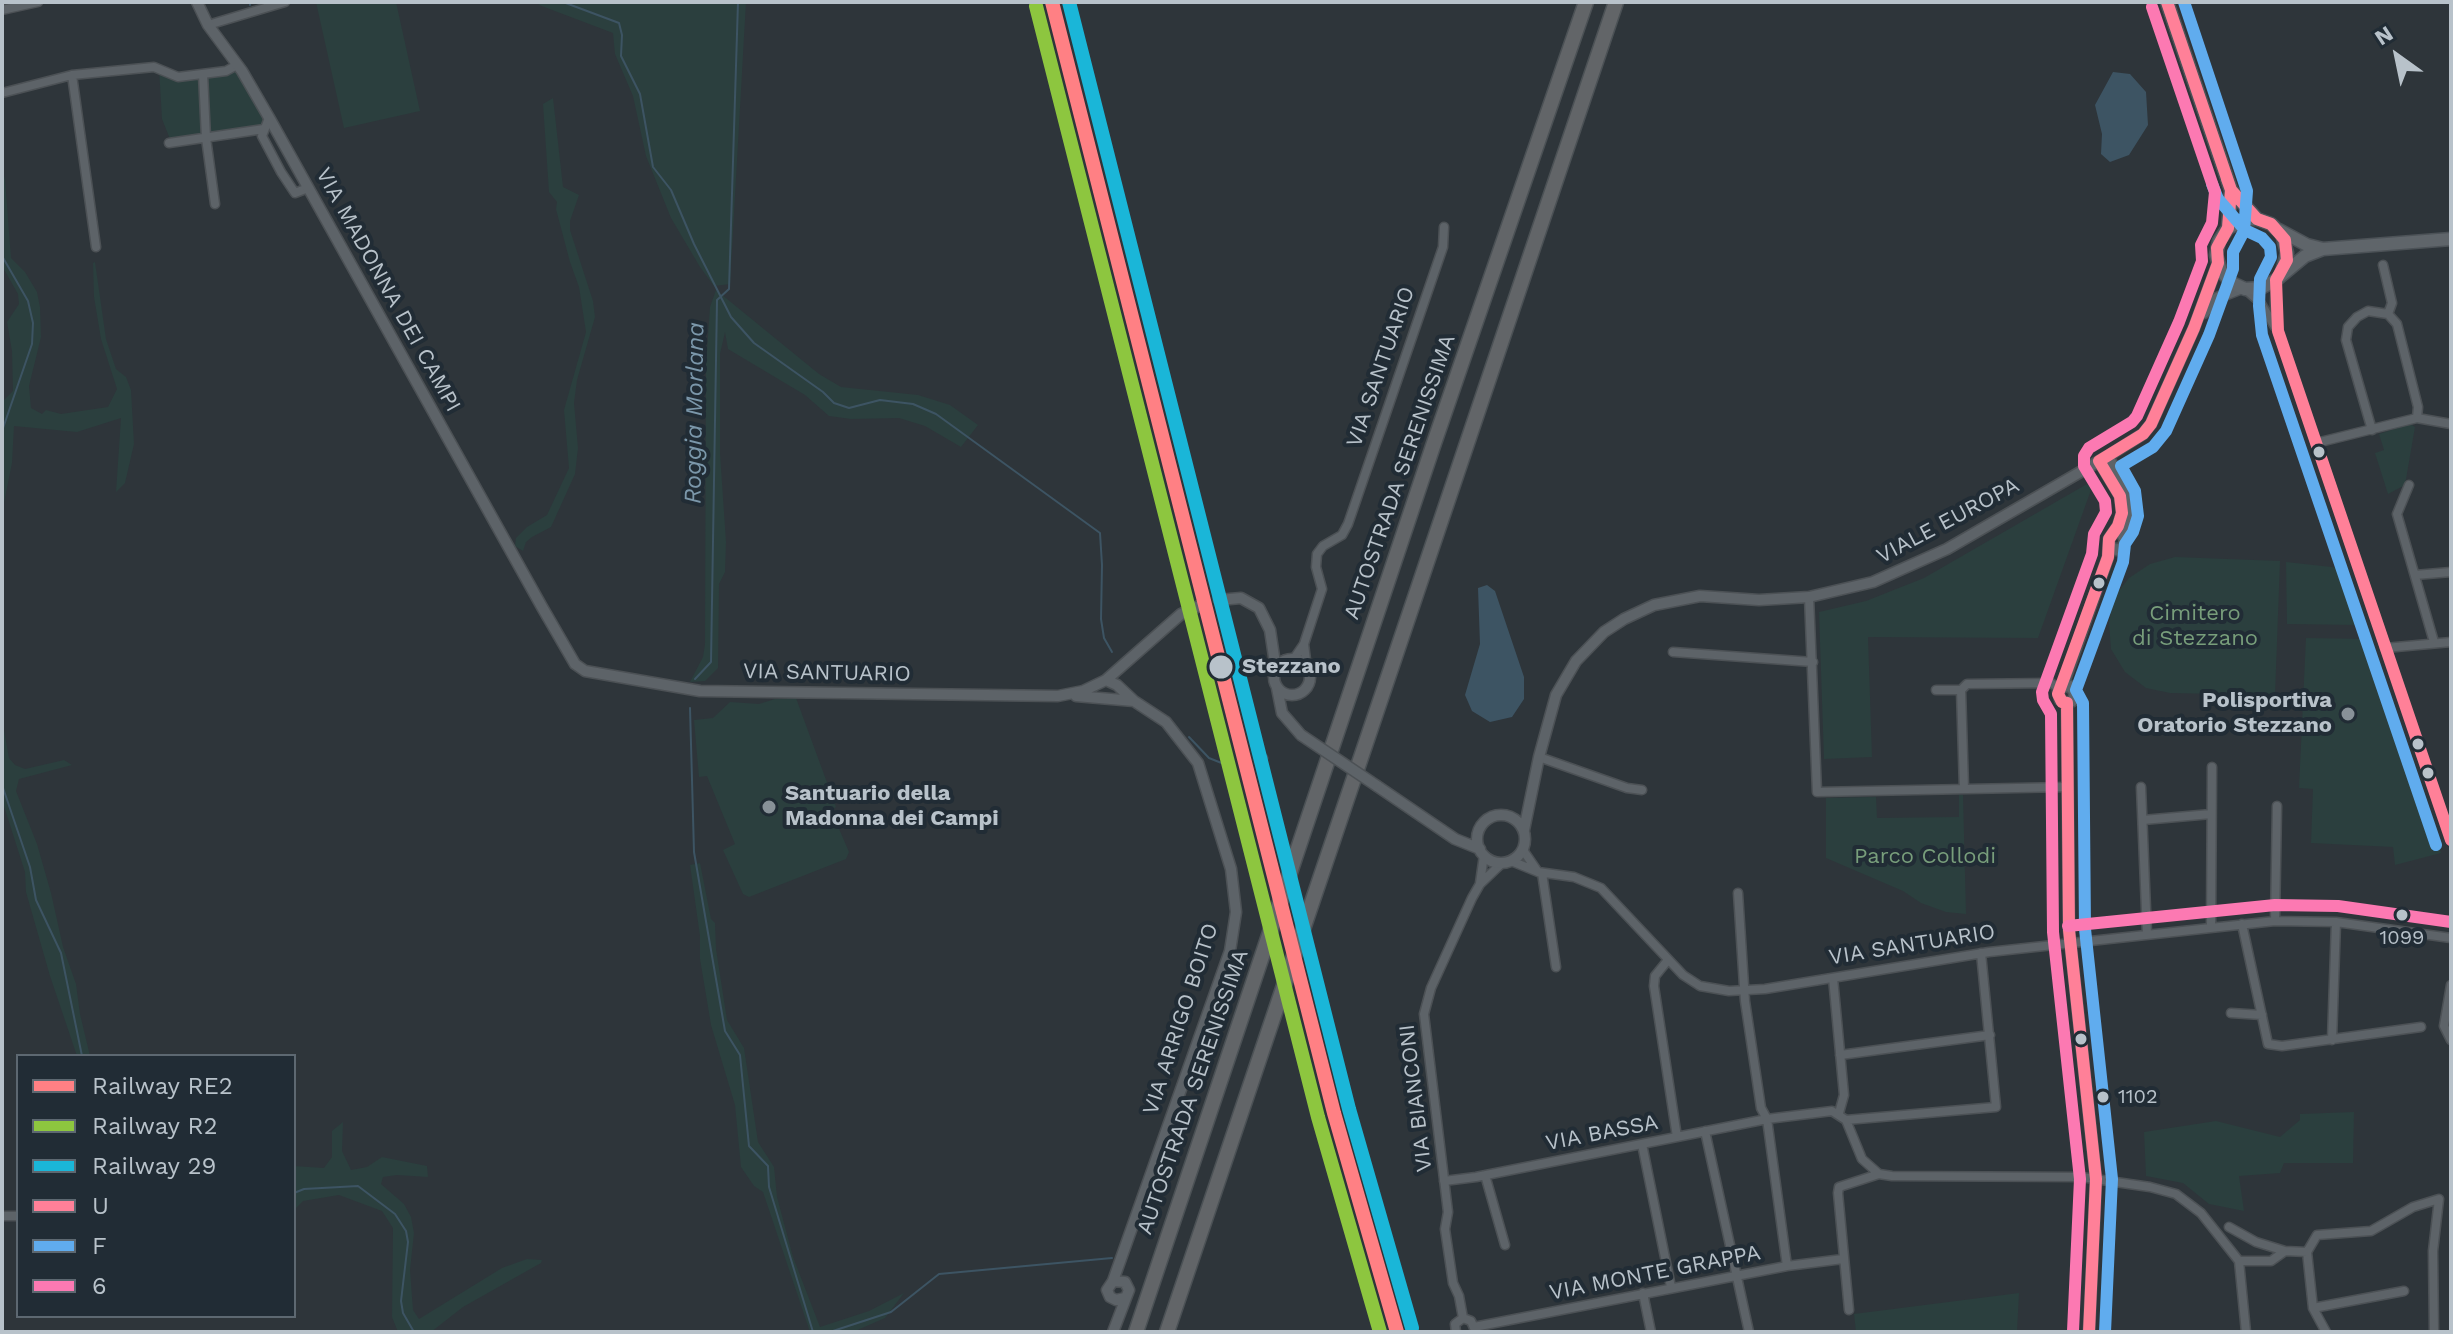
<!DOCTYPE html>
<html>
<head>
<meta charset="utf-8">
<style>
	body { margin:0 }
	#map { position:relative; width:2453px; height:1334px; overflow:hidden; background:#2e353a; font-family:"Work Sans",sans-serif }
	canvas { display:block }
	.frame { position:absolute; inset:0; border:4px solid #b8c2ca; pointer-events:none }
	.legend { position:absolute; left:16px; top:1054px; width:280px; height:264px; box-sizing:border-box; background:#212c35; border:2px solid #5d6871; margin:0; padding:10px 14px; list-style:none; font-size:24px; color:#b8c2ca }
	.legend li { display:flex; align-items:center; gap:16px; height:40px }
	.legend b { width:40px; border:2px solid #5d6871 }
	.north { position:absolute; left:2357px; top:16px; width:80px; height:80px; -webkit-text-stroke:6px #212c35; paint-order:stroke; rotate:327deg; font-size:22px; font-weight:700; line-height:32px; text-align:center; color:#b8c2ca }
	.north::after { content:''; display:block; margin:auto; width:28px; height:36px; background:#b8c2ca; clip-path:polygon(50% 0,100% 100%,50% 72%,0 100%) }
</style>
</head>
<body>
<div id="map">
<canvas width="2453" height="1334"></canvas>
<div class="frame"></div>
<ul class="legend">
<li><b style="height:10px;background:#ff8084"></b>Railway RE2</li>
<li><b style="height:10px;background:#8dc63f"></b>Railway R2</li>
<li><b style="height:10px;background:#1ab6d8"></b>Railway 29</li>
<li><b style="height:10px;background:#ff8098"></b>U</li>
<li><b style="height:10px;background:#60acee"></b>F</li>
<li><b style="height:10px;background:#fc79b2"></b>6</li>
</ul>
<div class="north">N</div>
</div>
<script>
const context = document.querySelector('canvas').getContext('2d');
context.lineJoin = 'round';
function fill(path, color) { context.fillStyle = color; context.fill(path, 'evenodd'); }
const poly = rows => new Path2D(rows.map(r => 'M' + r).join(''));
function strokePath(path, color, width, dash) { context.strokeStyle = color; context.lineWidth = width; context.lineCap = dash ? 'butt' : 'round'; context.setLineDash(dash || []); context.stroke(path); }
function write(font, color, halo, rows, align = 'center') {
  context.font = font + ' "Work Sans",sans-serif'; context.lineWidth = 8; context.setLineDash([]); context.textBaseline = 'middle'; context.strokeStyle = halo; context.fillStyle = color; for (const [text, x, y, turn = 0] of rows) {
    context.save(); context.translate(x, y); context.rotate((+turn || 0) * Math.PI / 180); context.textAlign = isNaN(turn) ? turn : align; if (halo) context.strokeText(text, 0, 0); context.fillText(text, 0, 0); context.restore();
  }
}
fill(poly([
	[316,2,396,2,420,111,344,128],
	[540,2,746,2,730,284,714,286,700,267,671,218,646,156,633,96,615,54,613,33,539,5],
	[237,65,269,118,267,127,172,144,162,119,159,68,174,76,226,71],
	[553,98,563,187,579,195,570,221,570,230,593,301,595,317,577,380,574,403,578,448,575,474,551,527,532,537,526,542,523,551,515,546,516,538,527,527,547,515,569,468,564,410,586,332,579,287,570,262,556,209,557,202,549,192,543,104],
	[2,170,5,179,11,258,25,272,37,292,40,307,41,337,29,386,31,408,42,414,46,410,61,414,108,407,117,389,101,339,94,297,93,263,95,262,106,339,116,369,126,377,131,390,134,444,125,483,116,492,121,418,77,432,14,426,12,463,2,513,2,402,13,391,12,351,7,322,19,304,18,294,2,266],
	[716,290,819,374,841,387,918,395,950,405,978,425,961,447,925,426,899,418,851,419,829,416,805,395,728,349,725,332,720,354,720,453,726,542,725,572,719,584,718,668,705,681,690,682,703,657,705,644,706,364,710,307],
	[2410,424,2415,427,2405,485,2388,494,2375,453,2384,450,2379,434],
	[2087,484,2092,487,2038,638,1868,637,1872,757,1824,759,1819,612,1866,601,1924,578],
	[2175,557,2280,561,2275,695,2170,693,2146,688,2125,672,2111,649,2109,623,2114,597,2129,578,2150,564],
	[2286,562,2341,568,2359,625,2287,624],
	[2306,638,2369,639,2441,853,2395,865,2393,847,2311,843,2313,789,2299,788],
	[796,698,836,807,831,810,849,852,846,859,749,897,743,894,723,850,735,844,707,776,699,777,694,720,713,718,730,702,759,704,775,699],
	[2,719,9,758,15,765,25,769,64,760,72,765,19,779,16,791,37,844,51,893,63,947,76,984,80,1014,90,1056,77,1056,50,976,26,892,25,872,2,800],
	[1959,795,1963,795,1966,914,1946,912,1921,903,1903,891,1826,858,1826,798,1876,797,1877,818,1959,817],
	[700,863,711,919,715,923,716,949,727,1020,744,1048,758,1142,774,1167,777,1197,793,1257,820,1327,869,1311,904,1293,885,1318,853,1332,810,1332,763,1192,754,1186,741,1167,735,1105,711,1025,700,959,700,936,690,865],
	[2354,1112,2353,1163,2284,1163,2280,1173,2239,1176,2244,1211,2209,1204,2183,1183,2146,1176,2144,1132,2216,1121,2280,1137,2300,1120,2300,1114],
	[343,1122,342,1151,351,1170,367,1167,382,1157,427,1166,428,1177,397,1175,383,1177,381,1184,404,1204,411,1217,414,1233,410,1270,413,1310,419,1319,502,1268,527,1259,542,1260,541,1263,463,1307,431,1332,398,1332,392,1317,393,1228,382,1211,339,1195,303,1201,294,1210,294,1166,324,1168,332,1157,332,1131],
	[2019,1293,2017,1332,1856,1332,1854,1314]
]), '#2b3f3e');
fill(poly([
	[2113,72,2130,74,2146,92,2148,125,2129,155,2110,162,2101,154,2102,134,2095,105],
	[1487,585,1495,591,1524,677,1524,699,1512,717,1490,722,1472,711,1465,695,1480,644,1478,588]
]), '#3d5463');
strokePath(poly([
	[250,2,250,5],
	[563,2,619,23,622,35,621,56,640,94,653,167,671,190,694,244,731,317,754,343,823,392,834,403,849,408,880,400,913,404,936,414,1100,533,1102,565,1101,619,1104,638,1112,652],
	[259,3,261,2],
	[2,256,28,301,33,323,32,344,2,431],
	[695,679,711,662,717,300,729,289,738,2],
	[690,708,694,852,725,1031,740,1055,749,1146,768,1166,769,1187,813,1332],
	[1189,737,1209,758,1229,766],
	[2,750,2,763],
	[2,785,30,867,36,900,61,953,82,1056],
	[294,1193,304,1189,358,1186,395,1214,406,1231,408,1242,401,1301,403,1313,414,1332],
	[830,1332,891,1312,939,1274,1112,1258]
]), '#3d5463', 2);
strokePath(poly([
	[1260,758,1264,758]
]), '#3d5463', 9);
strokePath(poly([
	[1199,606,1219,600]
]), '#434a50', 10, [10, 5]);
const minor = poly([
	[2,10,38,2],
	[208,25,285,2],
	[203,74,206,138,215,204],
	[72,75,96,247],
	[2,93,72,75,154,67,178,77,226,71,237,65],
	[269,118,262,136,281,172,295,193,308,188],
	[169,143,264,129],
	[2383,265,2392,303,2388,314],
	[2276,280,2275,305,2278,331,2451,840],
	[2245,289,2260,302,2275,327],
	[2372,430,2346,340,2348,327,2357,317,2368,311,2388,314,2397,324,2418,407,2417,418],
	[2316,443,2417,418,2451,424],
	[2409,485,2397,514,2434,642],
	[2415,575,2451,572],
	[1809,597,1817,792,2067,787],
	[1304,644,1307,668],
	[2385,648,2451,642],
	[1673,652,1813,662],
	[1293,660,1304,644,1322,589,1316,567,1317,554,1323,546,1342,535,1348,524,1443,247,1444,227],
	[1936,690,1961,690],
	[1539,757,1627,788,1642,790],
	[2141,787,2147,934],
	[1964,789,1961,690,1967,684,2051,683,2060,689],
	[2143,820,2211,814],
	[1523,850,1538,872],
	[1511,861,1538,872,1574,877,1601,888,1683,975,1700,986,1729,991,1765,989,1989,952,2275,921,2336,922,2451,938],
	[1542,873,1556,967],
	[1480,883,1484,855],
	[1738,893,1745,1001,1761,1108,1767,1119,1787,1266],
	[2275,921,2277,806],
	[2242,924,2268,1044,2282,1046,2421,1027],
	[2211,928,2212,767],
	[1668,960,1655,976,1654,986,1677,1137],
	[1833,978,1844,1095,1839,1113],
	[2451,985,2444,1026,2451,1040],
	[2231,1013,2262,1015],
	[2332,1040,2336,922],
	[1840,1055,1990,1035],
	[1846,1120,1996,1107,1981,953],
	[1705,1131,1749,1332],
	[1642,1144,1671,1287],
	[1485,1175,1505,1245],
	[1444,1181,1476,1177,1767,1119,1832,1111,1846,1120,1862,1159,1879,1174,1892,1176,2081,1177,2150,1187,2176,1194,2201,1213,2239,1261,2246,1332],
	[2,1216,18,1216],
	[2229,1227,2256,1242,2285,1251],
	[2307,1252,2313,1308,2326,1332],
	[2239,1261,2271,1261,2285,1251,2307,1252,2317,1235,2371,1231,2413,1207,2439,1199,2433,1251,2434,1332],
	[1643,1293,1651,1332],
	[2313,1308,2404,1291],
	[1849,1310,1838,1193,1839,1187,1879,1174],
	[1463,1318,1459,1296,1453,1283,1445,1229,1448,1212,1424,1014,1431,988,1472,898,1480,884,1502,863],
	[1474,1327,1787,1266,1843,1259],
	[1456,1332,1455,1324,1463,1318,1471,1321,1474,1328]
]);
const tertiary = poly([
	[197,2,208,25,242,71,271,121,542,607,575,664,585,671,700,691,1058,696,1083,691,1106,680,1181,614,1199,606],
	[2204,313,2217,298,2242,288],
	[2108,456,2131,502,2124,537],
	[2109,545,2116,550,2123,547,2125,540,2122,534],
	[1219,600,1241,598,1259,608,1270,630,1276,670],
	'1274 677a18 18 0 1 1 36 0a18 18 0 1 1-36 0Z',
	[1106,680,1117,685,1134,701,1166,722,1198,763,1231,869,1236,912,1230,951,1113,1281],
	[2062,687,2070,686,2075,693,2073,701,2067,703,2067,711,2069,930,2096,1179,2089,1332],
	[1277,688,1282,713,1301,735],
	[1076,696,1134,701],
	[2067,703,2060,700,2058,691,2063,685,2108,557,2109,539,2118,526,2122,513,2120,496,2099,461],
	[1377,786,1455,839,1480,849],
	'1477 839a24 24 0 1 1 48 0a24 24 0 1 1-48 0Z',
	[1524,830,1539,757,1556,695,1576,661,1604,632,1624,619,1654,605,1700,596,1759,600,1809,597,1873,582,1947,549,2108,456,2143,434,2151,424,2194,328,2218,263],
	[1113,1332,1129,1290,1125,1282,1113,1281,1107,1290,1110,1297,1116,1300,1125,1298]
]);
const primary = poly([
	[2167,2,2231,190,2228,228,2219,241,2216,255,2221,271,2232,283,2245,289,2261,288,2276,280,2305,256,2323,249,2451,239],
	[2231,190,2257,219,2271,224,2282,234,2287,253,2282,272],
	[2228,228,2247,219,2257,219],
	[2279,230,2307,245,2323,249]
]);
const motorway = poly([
	[1136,1332,1433,446,1586,2],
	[1167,1332,1616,2]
]);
strokePath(minor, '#4c5155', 11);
strokePath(tertiary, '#4c5155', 13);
strokePath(primary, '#4c5257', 15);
strokePath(motorway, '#4b5155', 17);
strokePath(minor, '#5d6368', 8);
strokePath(tertiary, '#5d6368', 10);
strokePath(primary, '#5f656a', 12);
strokePath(motorway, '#626568', 14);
const tertiaryBridge = poly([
	[1301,735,1377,786]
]);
strokePath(tertiaryBridge, '#4c5155', 13, []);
strokePath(tertiaryBridge, '#5d6368', 10);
strokePath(poly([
	[2227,179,2231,190,2257,219,2271,224,2285,240,2287,260,2276,280,2278,331,2451,840],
	[2089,1332,2096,1179,2069,930,2067,703,2062,702,2058,694,2108,557,2109,539,2118,526,2122,513,2120,496,2099,461,2143,434,2151,424,2194,328,2218,263,2217,248,2228,228,2231,190,2167,2]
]), '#ff8098', 12);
strokePath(poly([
	[2212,184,2218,199,2245,230,2262,238,2270,247,2271,257,2260,279,2259,306,2262,335,2436,845],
	[2105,1332,2112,1179,2085,929,2083,703,2076,690,2123,562,2125,544,2133,532,2138,516,2135,491,2121,466,2153,447,2166,431,2209,335,2233,269,2233,252,2244,231,2247,191,2184,2]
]), '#60acee', 12);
strokePath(poly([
	[2068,926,2275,905,2338,906,2451,922],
	[2073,1331,2080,1179,2053,932,2051,714,2043,700,2042,692,2092,554,2094,534,2106,512,2105,501,2084,466,2084,456,2089,448,2132,422,2137,416,2179,322,2202,261,2201,245,2212,223,2215,192,2152,7]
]), '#fc79b2', 12);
strokePath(poly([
	[1052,2,1334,1113,1397,1332]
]), '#ff8084', 14);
strokePath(poly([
	[1036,6,1318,1117,1380,1332]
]), '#8dc63f', 14);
strokePath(poly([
	[1069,2,1349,1109,1412,1328]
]), '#1ab6d8', 14);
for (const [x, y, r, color] of [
	[2319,452,7,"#b8c2ca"],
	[2099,583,7,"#b8c2ca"],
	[1221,667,13,"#b8c2ca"],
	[2348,714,8,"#889198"],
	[2418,744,7,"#b8c2ca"],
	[2428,773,7,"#b8c2ca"],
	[769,807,8,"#889198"],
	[2402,915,7,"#b8c2ca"],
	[2081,1039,7,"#b8c2ca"],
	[2103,1097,7,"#b8c2ca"]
]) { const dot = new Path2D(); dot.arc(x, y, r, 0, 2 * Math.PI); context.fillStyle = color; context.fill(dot); strokePath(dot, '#212c35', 3); }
write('20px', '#b8c2ca', '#212c35', [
	["1099",2402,938],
	["1102",2118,1097,"left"]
]);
write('22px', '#b8c2ca', '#212c35', [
	["VIA MADONNA DEI CAMPI",388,290,61],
	["VIA SANTUARIO",1381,367,-71],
	["AUTOSTRADA SERENISSIMA",1400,477,-71],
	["VIALE EUROPA",1948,521,-28],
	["VIA SANTUARIO",827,673,1],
	["VIA SANTUARIO",1912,945,-9],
	["VIA ARRIGO BOITO",1181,1019,-72],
	["AUTOSTRADA SERENISSIMA",1193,1092,-71],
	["VIA BIANCONI",1416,1098,-97],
	["VIA BASSA",1602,1133,-11],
	["VIA MONTE GRAPPA",1655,1273,-11]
]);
write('22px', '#789e7b', '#212c35', [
	["Cimitero",2195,614],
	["di Stezzano",2195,639],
	["Parco Collodi",1925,857]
]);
write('bold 22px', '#b8c2ca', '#212c35', [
	["Stezzano",1242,667]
], 'left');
write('bold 22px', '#b8c2ca', '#212c35', [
	["Polisportiva",2332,701],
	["Oratorio Stezzano",2332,726],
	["Santuario della",785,794,"left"],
	["Madonna dei Campi",785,819,"left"]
], 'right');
write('italic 24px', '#7b97aa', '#212c35', [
	["Roggia Morlana",695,413,-89]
]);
</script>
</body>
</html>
